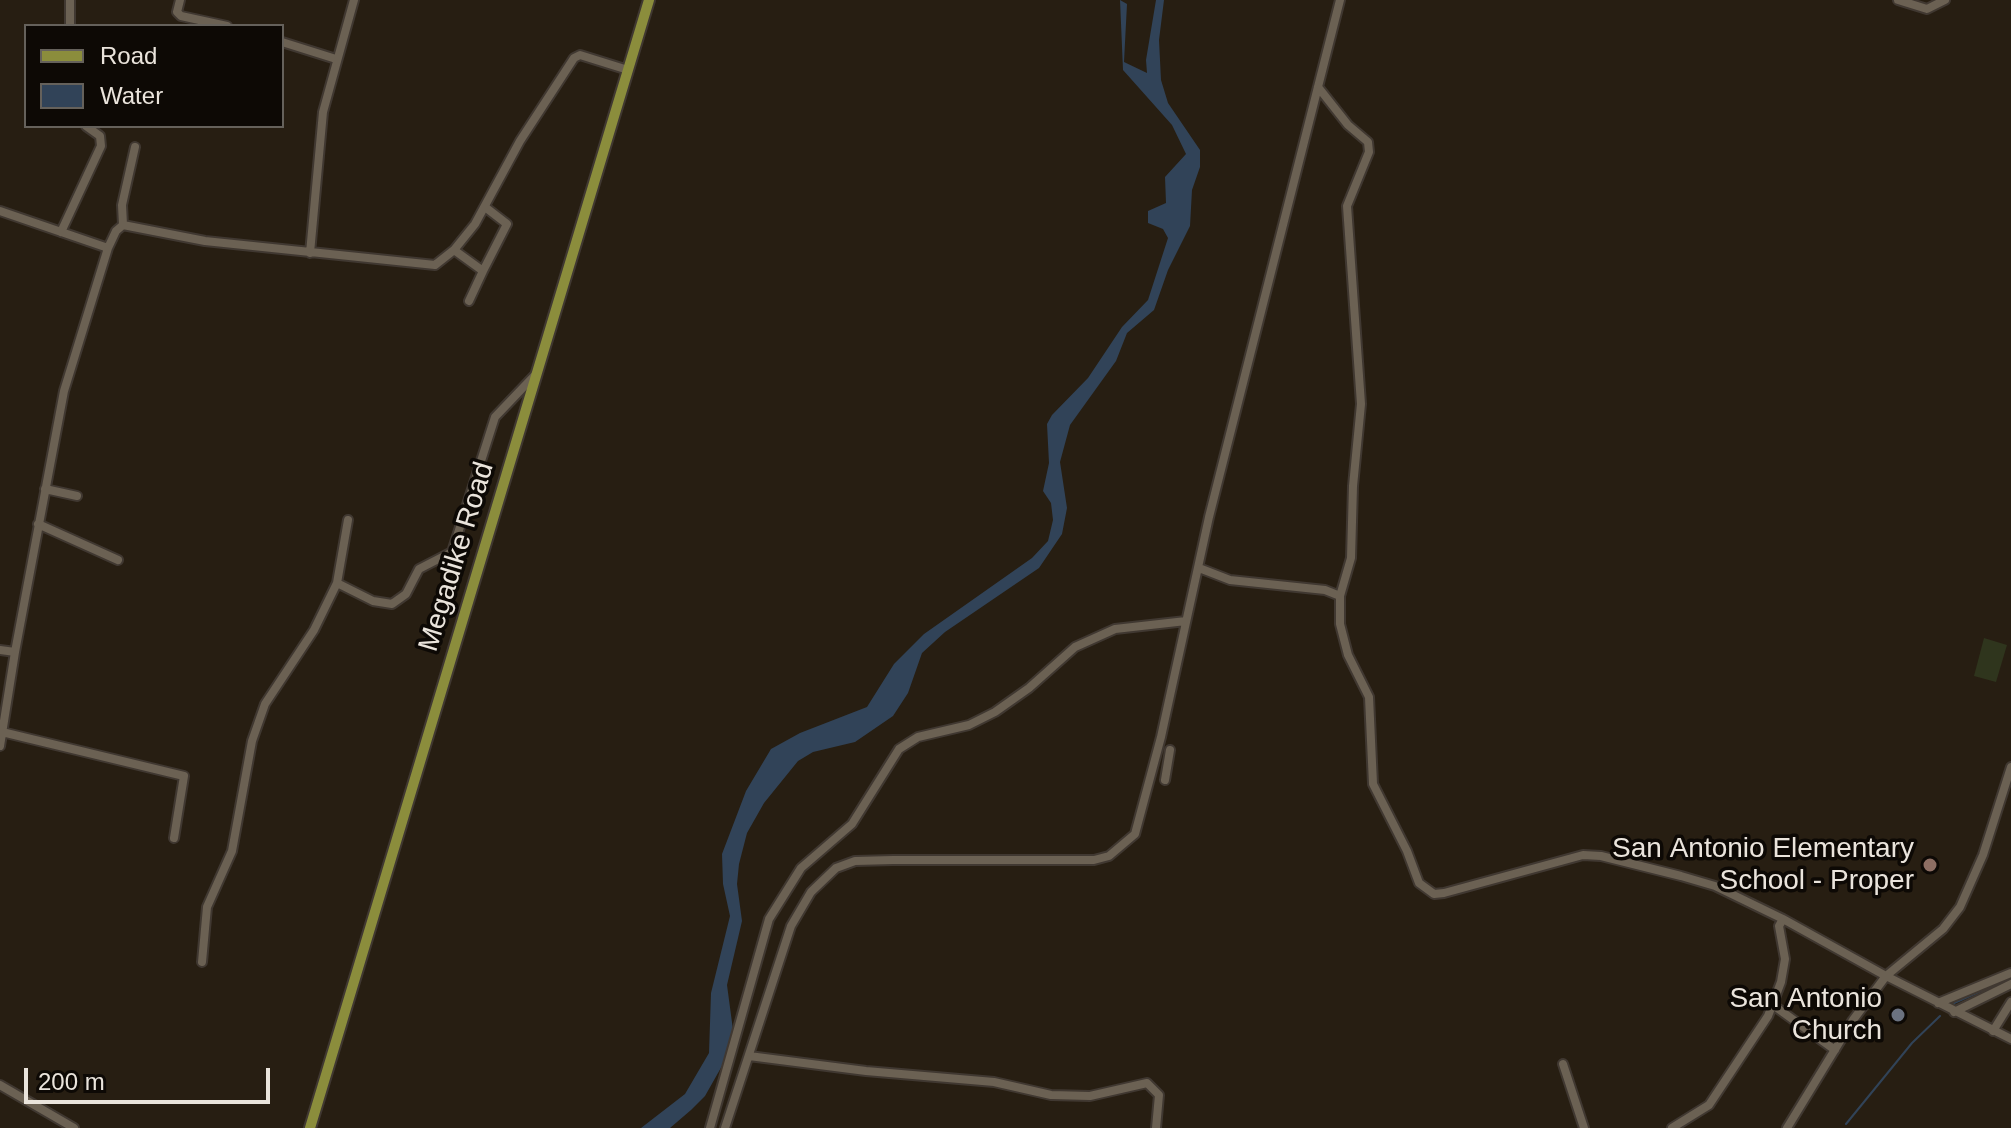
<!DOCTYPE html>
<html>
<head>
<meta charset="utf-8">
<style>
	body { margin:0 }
	#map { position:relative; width:2011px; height:1128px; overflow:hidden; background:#271e12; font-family:Arial,sans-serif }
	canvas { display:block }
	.legend { position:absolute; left:24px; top:24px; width:260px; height:104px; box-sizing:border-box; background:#0d0905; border:2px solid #65615b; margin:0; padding:10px 14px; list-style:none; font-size:24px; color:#eae4dc }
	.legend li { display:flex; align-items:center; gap:16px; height:40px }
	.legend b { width:40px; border:2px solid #65615b }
	.scale { position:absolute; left:24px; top:1068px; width:246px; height:36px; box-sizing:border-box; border:4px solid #eae4dc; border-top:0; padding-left:10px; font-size:24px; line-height:28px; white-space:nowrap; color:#eae4dc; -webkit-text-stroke:6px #0d0905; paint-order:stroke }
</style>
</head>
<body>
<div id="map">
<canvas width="2011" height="1128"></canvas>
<ul class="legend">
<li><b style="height:10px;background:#8b8d3c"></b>Road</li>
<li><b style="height:22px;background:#314358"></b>Water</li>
</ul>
<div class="scale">200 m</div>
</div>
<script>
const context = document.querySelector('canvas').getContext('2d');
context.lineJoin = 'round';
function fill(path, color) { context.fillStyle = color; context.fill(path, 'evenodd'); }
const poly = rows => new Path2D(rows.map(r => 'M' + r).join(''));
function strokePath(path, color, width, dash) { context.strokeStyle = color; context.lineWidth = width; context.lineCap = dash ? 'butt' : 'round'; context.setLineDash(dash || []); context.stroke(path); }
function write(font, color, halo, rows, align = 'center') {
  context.font = font + ' Arial,sans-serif'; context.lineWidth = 7; context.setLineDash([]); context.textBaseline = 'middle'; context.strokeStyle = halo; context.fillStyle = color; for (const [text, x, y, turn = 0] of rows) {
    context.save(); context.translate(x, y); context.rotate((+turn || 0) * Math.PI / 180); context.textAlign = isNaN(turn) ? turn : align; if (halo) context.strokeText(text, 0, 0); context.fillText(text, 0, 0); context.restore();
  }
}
fill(poly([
	[1984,638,2007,645,1996,682,1974,676]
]), '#2f351d');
fill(poly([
	[1120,0,1127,4,1124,62,1147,73,1146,60,1156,0,1164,0,1159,40,1161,80,1168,103,1200,150,1200,167,1192,190,1190,226,1168,270,1154,310,1127,333,1116,361,1070,425,1060,462,1067,508,1062,534,1039,568,945,632,922,653,908,693,893,716,855,742,813,752,798,761,764,803,747,833,739,864,737,884,742,921,727,985,733,1030,731,1050,705,1096,691,1110,670,1128,641,1128,685,1094,709,1053,711,993,730,916,723,884,722,854,746,791,771,749,800,733,867,707,894,664,924,634,1032,558,1048,541,1053,520,1051,503,1043,491,1049,463,1047,424,1052,415,1088,378,1122,327,1148,300,1168,238,1163,229,1148,223,1148,211,1166,203,1165,177,1186,154,1172,125,1123,70]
]), '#314358');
strokePath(poly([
	[1952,1004,2011,978],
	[1846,1124,1912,1043,1940,1016]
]), '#314358', 2);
const minor = poly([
	[70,0,70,26],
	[180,0,177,12,181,16,227,26],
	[1898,0,1927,9,1945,0],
	[282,42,336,59],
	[1318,87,1348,125,1368,142,1369,152,1347,206,1361,404,1353,486,1351,558,1340,596,1340,624,1348,655,1369,697,1373,784,1407,851,1419,883,1434,894,1444,893,1583,855,1601,856,1681,876,1715,886,1783,919,1886,976,2011,1039],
	[0,211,108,248],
	[123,225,122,205,135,147],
	[61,232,101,146,100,136,86,126],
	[454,250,483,271,507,224,485,207],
	[310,253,323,112,354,0],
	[469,301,483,271],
	[45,489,77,496],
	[38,524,118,560],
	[1199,568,1230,580,1325,590,1340,596],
	[337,583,373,601,392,604,406,594,419,569,452,552,495,417,537,373],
	[0,650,15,652,0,746],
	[15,652,64,391,108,248,116,231,123,225,205,241,435,265,454,250,475,224,520,141,574,58,580,55,628,70],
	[2,732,184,776,174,838],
	[1165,780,1170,750],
	[202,962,207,907,232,851,252,741,265,704,314,630,337,583,348,520],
	[1938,1003,2011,973],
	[1773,1005,1835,1050],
	[1954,1012,2011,984],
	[1993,1031,2011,1002],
	[749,1056,866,1071,994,1082,1051,1095,1090,1096,1147,1083,1159,1095,1156,1128],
	[1563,1064,1584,1128],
	[0,1085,74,1128],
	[710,1128,769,919,801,868,852,824,899,749,918,737,969,725,995,712,1029,688,1075,647,1115,629,1186,621],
	[725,1128,791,926,811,892,836,868,855,861,893,860,1094,860,1109,856,1135,834,1161,737,1209,517,1340,0],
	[1672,1128,1709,1105,1768,1016,1781,982,1785,959,1779,926,1783,919],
	[1787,1128,1853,1020,1886,976,1943,929,1960,907,1983,855,2011,767]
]);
const major = poly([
	[310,1128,649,0]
]);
strokePath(minor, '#403831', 12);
strokePath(major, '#403831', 14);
strokePath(minor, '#6b6153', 8);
strokePath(major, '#8b8d3c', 10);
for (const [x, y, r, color] of [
	[1930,865,8,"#8d6e63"],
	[1898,1015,8,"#6b7280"]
]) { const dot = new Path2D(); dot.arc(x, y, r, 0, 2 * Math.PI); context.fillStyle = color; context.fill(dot); strokePath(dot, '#0d0905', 3); }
write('28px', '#eae4dc', '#0d0905', [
	["Megadike Road",457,557,-73]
]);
write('28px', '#eae4dc', '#0d0905', [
	["San Antonio Elementary",1914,849],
	["School - Proper",1914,881],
	["San Antonio",1882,999],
	["Church",1882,1031]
], 'right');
</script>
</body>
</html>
